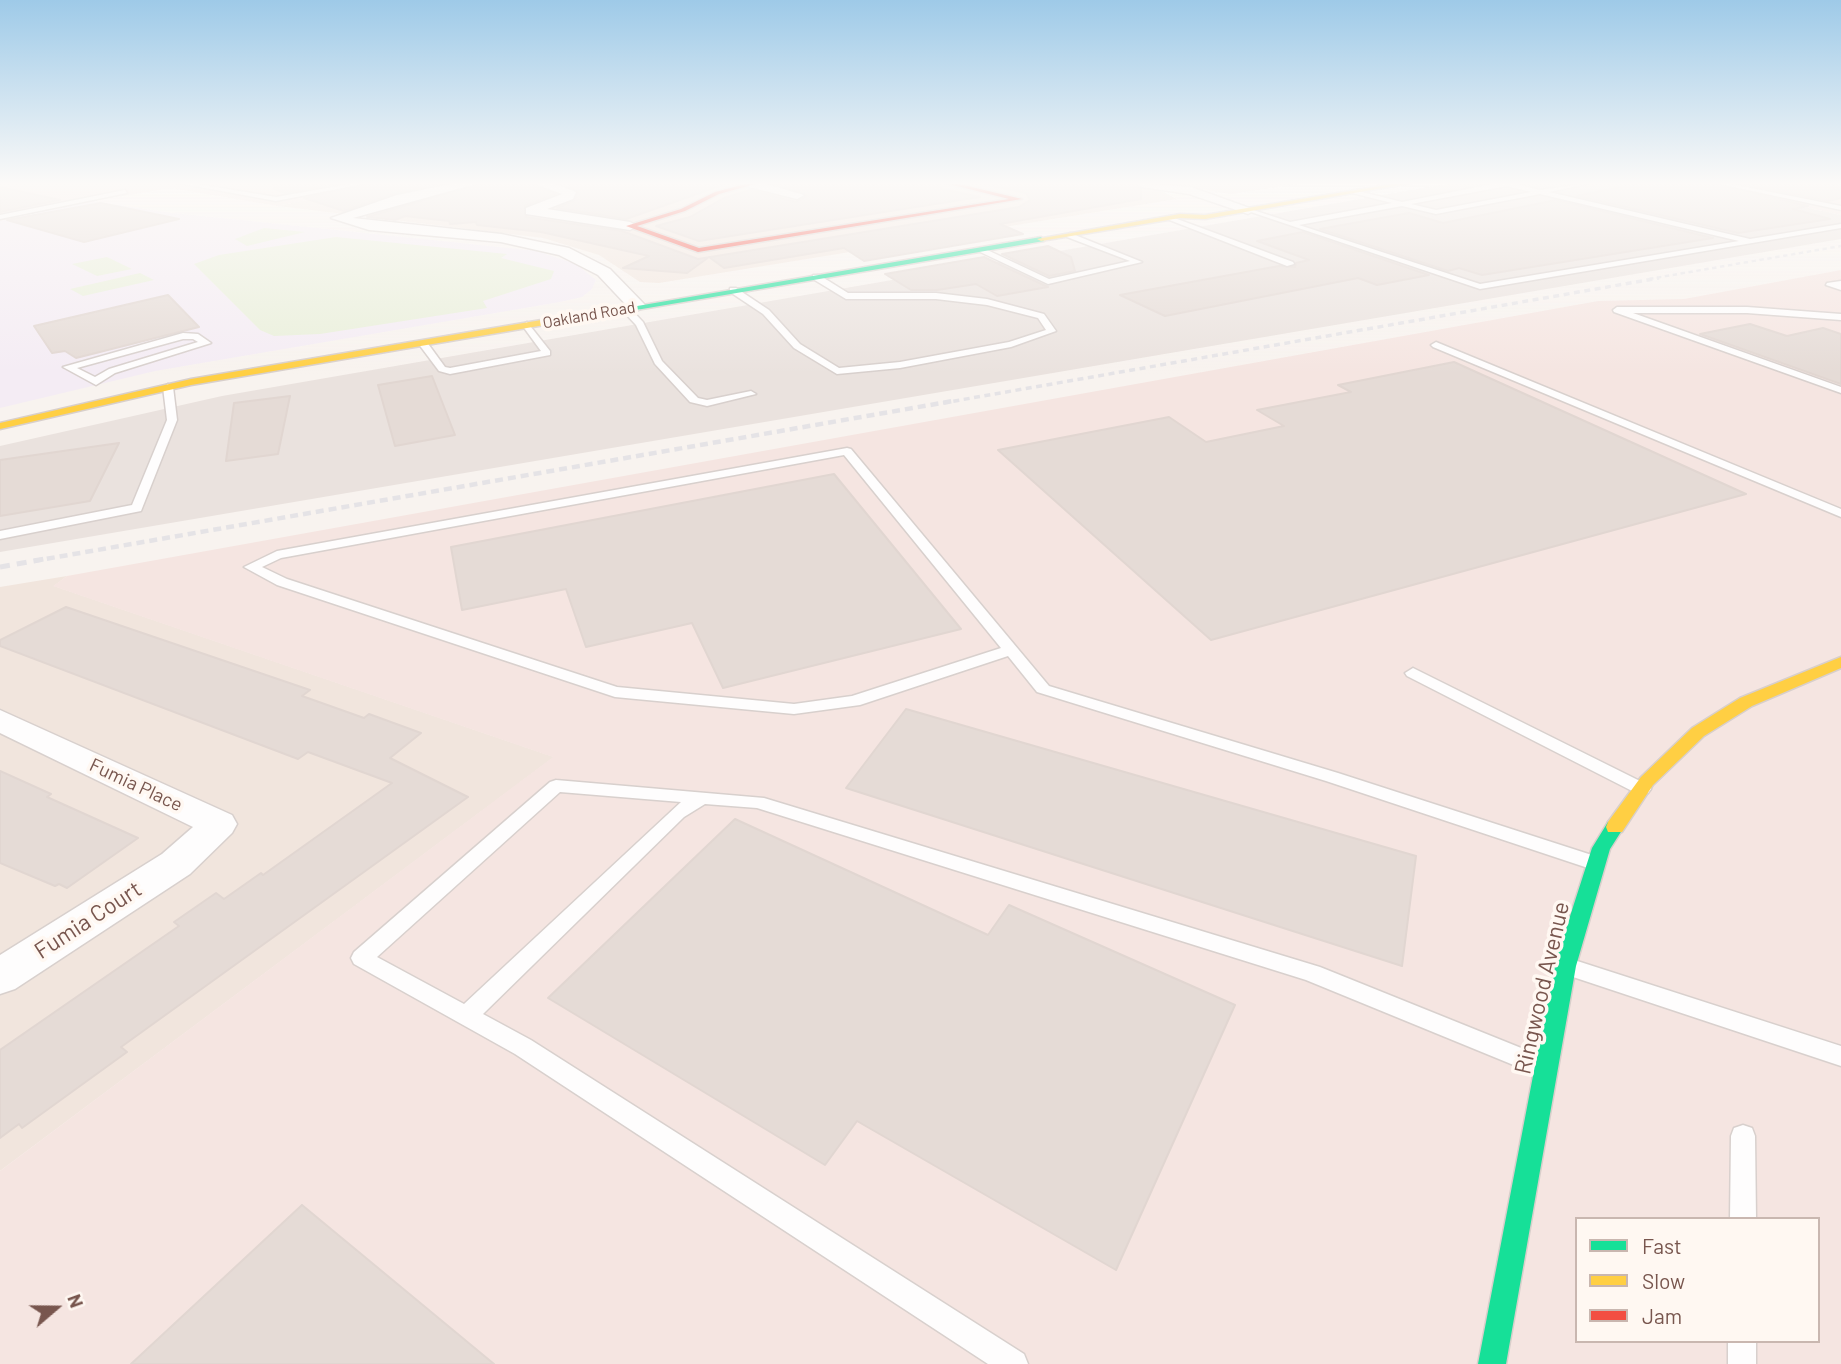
<!DOCTYPE html>
<html>
<head>
<meta charset="utf-8">
<style>
	body { margin:0 }
	#map { position:relative; width:1841px; height:1364px; overflow:hidden; background:#f8f3ef; font-family:Barlow,sans-serif }
	canvas { display:block }
	.legend { position:absolute; left:1575px; top:1217px; width:245px; height:126px; box-sizing:border-box; background:#fff8f2; border:2px solid #c9b7b0; margin:0; padding:9px 12px; list-style:none; font-size:21px; color:#78564e }
	.legend li { display:flex; align-items:center; gap:14px; height:35px }
	.legend b { width:35px; border:2px solid #c9b7b0 }
	.north { position:absolute; left:21px; top:1273px; width:70px; height:70px; -webkit-text-stroke:5px #fff8f2; paint-order:stroke; rotate:70deg; font-size:19px; font-weight:700; line-height:28px; text-align:center; color:#78564e }
	.north::after { content:''; display:block; margin:auto; width:24px; height:32px; background:#78564e; clip-path:polygon(50% 0,100% 100%,50% 72%,0 100%) }
</style>
</head>
<body>
<div id="map">
<canvas width="1841" height="1364"></canvas>
<ul class="legend">
<li><b style="height:9px;background:#16e098"></b>Fast</li>
<li><b style="height:9px;background:#ffcf43"></b>Slow</li>
<li><b style="height:9px;background:#f24e42"></b>Jam</li>
</ul>
<div class="north">N</div>
</div>
<script>
const context = document.querySelector('canvas').getContext('2d');
context.lineJoin = 'round';
function fill(path, color) { context.fillStyle = color; context.fill(path, 'evenodd'); }
const poly = rows => new Path2D(rows.map(r => 'M' + r).join(''));
function strokePath(path, color, width, dash) { context.strokeStyle = color; context.lineWidth = width; context.lineCap = dash ? 'butt' : 'round'; context.setLineDash(dash || []); context.stroke(path); }
function write(font, color, halo, rows, align = 'center') {
  context.font = font + ' Barlow,sans-serif'; context.lineWidth = 7; context.setLineDash([]); context.textBaseline = 'middle'; context.strokeStyle = halo; context.fillStyle = color; for (const [text, x, y, turn = 0] of rows) {
    context.save(); context.translate(x, y); context.rotate((+turn || 0) * Math.PI / 180); context.textAlign = isNaN(turn) ? turn : align; if (halo) context.strokeText(text, 0, 0); context.fillText(text, 0, 0); context.restore();
  }
}
fill(poly([
	[392,183,1116,183,1159,190,1177,199,659,283,640,282,599,255,543,238,277,206],
	[1162,183,1304,183,1231,194],
	[67,576,54,586,554,757,0,1171,0,587]
]), '#f1e5dd');
fill(poly([
	[0,183,392,183,277,206,171,188,92,201,0,221],
	[1692,183,1841,183,1841,215],
	[1841,270,1841,1364,0,1364,0,1171,553,757,53,586,67,576,1598,301,1684,299],
	[1577,1219,1818,1219,1818,1341,1577,1341]
]), '#f5e5e1');
fill(poly([
	[1452,183,1692,183,1841,215,1841,239,0,552,0,446,222,396]
]), '#eae2de');
fill(poly([
	[92,201,165,212,537,251,576,264,596,280,592,289,582,297,560,302,155,371,0,408,0,221]
]), '#f4ecf4');
fill(poly([
	[264,228,305,232,247,246,235,239],
	[336,237,507,254,501,258,554,271,551,279,483,301,487,308,320,334,274,336,260,330,194,264,219,255],
	[107,257,132,269,97,276,72,264],
	[140,273,154,280,83,296,70,289]
]), '#e9efda');
const building = poly([
	[275,183,342,183,286,193,274,189,275,183],
	[371,183,444,183,396,193,344,211,304,198,371,183],
	[482,183,530,183,555,194,525,206,526,217,622,231,698,259,1019,207,1030,200,1026,193,979,183,1134,183,1141,189,1141,199,1000,224,1023,234,864,261,844,248,724,268,709,257,687,273,623,268,649,256,541,232,477,225,476,222,450,224,449,221,405,216,395,220,367,217,482,183],
	[581,183,728,183,626,219,557,208,575,200,578,191,567,186,581,183],
	[772,183,937,183,942,189,980,197,699,241,656,226,690,217,724,198,750,190,796,202,807,196,772,183],
	[1626,183,1712,183,1808,206,1793,209,1830,219,1738,233,1577,196,1625,186,1626,183],
	[1738,183,1841,183,1841,198,1828,201,1738,183],
	[0,187,60,200,0,212,0,187],
	[1556,200,1713,238,1482,275,1459,268,1448,271,1320,229,1409,213,1443,223,1556,200],
	[101,203,179,219,84,242,7,220,101,203],
	[1303,232,1429,275,1377,285,1358,278,1165,316,1120,295,1279,266,1295,267,1296,263,1309,260,1257,241,1303,232],
	[1048,246,1071,257,1075,271,1049,276,1002,254,1048,246],
	[984,257,1048,287,997,296,976,284,937,290,911,290,885,274,984,257],
	[168,295,199,327,76,358,65,351,52,353,34,326,168,295],
	[1750,324,1787,336,1823,328,1841,334,1841,384,1700,334,1750,324],
	[1454,362,1746,494,1211,640,998,450,1169,417,1206,442,1284,426,1257,410,1351,392,1338,385,1454,362],
	[432,376,455,435,395,446,378,385,432,376],
	[290,396,278,454,226,461,234,403,290,396],
	[119,443,90,501,0,516,0,460,119,443],
	[834,474,961,629,723,688,692,623,586,647,566,589,462,610,451,547,834,474],
	[66,607,310,690,302,696,364,718,369,714,421,733,390,758,468,797,121,1047,127,1052,22,1128,19,1124,0,1138,0,1050,179,926,174,922,216,893,224,899,261,873,263,875,392,783,308,752,298,759,0,646,0,640,66,607],
	[906,709,1416,856,1402,966,846,788,906,709],
	[0,771,51,794,47,797,138,838,67,888,59,884,55,886,0,863,0,771],
	[735,819,988,935,1009,905,1235,1005,1116,1270,857,1121,825,1165,548,998,735,819],
	[302,1205,494,1364,131,1364,302,1205]
]);
fill(building, '#e5dbd6');
strokePath(building, '#e1d6d1', 2);
const lane = poly([
	[178,183,191,183,276,197,356,183,368,183,276,201,178,183],
	[1497,183,1512,183,1540,190,1591,183,1549,192,1750,239,1841,224,1841,228,1480,289,1245,210,1250,209,1290,222,1392,203,1352,193,1354,190,1402,202,1497,183],
	[1507,186,1531,192,1436,210,1411,204,1507,186],
	[1540,194,1739,241,1480,284,1299,225,1402,206,1436,214,1540,194],
	[1715,183,1726,183,1841,206,1841,210,1715,183],
	[125,190,127,193,0,219,0,215,125,190],
	[1169,216,1293,262,1294,264,1287,266,1167,219,1169,216],
	[1070,233,1142,262,1048,284,976,250,983,248,1049,279,1130,261,1067,237,1070,233],
	[813,275,819,275,848,293,936,293,987,299,1044,314,1056,331,1011,347,900,368,837,374,794,348,763,314,730,292,730,288,736,288,769,310,800,344,839,368,900,362,1009,342,1046,330,1038,318,987,305,936,299,846,299,813,279,813,275],
	[1841,281,1841,290,1826,285,1827,283,1841,281],
	[622,306,628,306,643,322,662,361,698,398,707,400,751,391,756,394,707,406,690,402,655,364,636,325,622,310,622,306],
	[1617,307,1747,307,1841,314,1841,320,1747,313,1633,313,1841,387,1841,393,1614,312,1613,310,1617,307],
	[527,322,550,351,550,355,450,374,439,371,418,343,426,341,445,367,450,368,541,351,522,325,527,322],
	[183,333,198,334,211,343,115,373,96,385,63,367,183,333],
	[183,339,193,339,198,342,109,369,95,377,77,368,183,339],
	[1436,342,1841,509,1841,517,1433,347,1431,345,1436,342],
	[168,384,173,387,177,420,141,511,0,539,0,531,132,505,167,420,163,387,168,384],
	[847,448,851,449,1049,686,1338,773,1601,858,1604,863,1601,868,1594,870,1326,781,1037,692,1008,656,860,705,794,714,615,697,277,585,244,567,277,551,847,448],
	[844,455,1001,648,852,696,794,704,617,687,287,579,262,567,281,558,844,455],
	[1413,668,1648,785,1651,789,1648,793,1636,793,1407,676,1405,673,1413,668],
	[556,780,764,798,1320,967,1546,1058,1549,1065,1546,1072,1538,1075,1306,980,757,808,705,804,684,817,483,1014,531,1040,1024,1354,1028,1364,988,1364,515,1054,354,964,351,958,354,952,550,782,556,780],
	[560,792,681,802,464,1004,377,957,560,792],
	[1571,959,1841,1046,1841,1066,1564,974,1560,968,1564,962,1571,959],
	[1743,1125,1752,1128,1755,1136,1756,1219,1730,1219,1731,1136,1734,1128,1743,1125],
	[1728,1341,1756,1341,1756,1364,1728,1364,1728,1341]
]);
const street = poly([
	[456,183,479,183,353,218,501,234,569,248,610,269,646,306,637,311,631,310,598,275,559,255,501,242,369,230,331,218,397,195,456,183],
	[533,183,552,183,576,192,573,199,547,209,630,222,637,226,630,230,526,214,526,208,562,194,533,183],
	[748,183,763,183,804,195,797,199,749,187,748,183],
	[1136,183,1191,187,1255,210,1248,214,1189,194,1142,187,1136,183],
	[0,710,232,815,237,824,232,833,190,874,15,989,0,994,0,955,162,854,193,827,0,733,0,710]
]);
const fast = poly([
	[1041,237,1044,241,571,321,567,318,1041,237],
	[1615,820,1622,822,1624,827,1610,849,1576,966,1506,1364,1478,1364,1554,966,1592,848,1608,822,1615,820]
]);
const slow = poly([
	[1398,183,1411,183,1205,219,1180,218,1041,241,1037,239,1180,214,1205,215,1398,183],
	[571,315,574,316,574,320,191,385,0,429,0,423,191,379,571,315],
	[1841,657,1841,668,1752,706,1704,736,1653,785,1622,832,1608,832,1606,827,1608,822,1641,777,1692,728,1740,698,1841,657]
]);
const jam = poly([
	[749,183,759,183,719,194,685,211,637,226,699,248,1009,199,945,183,955,183,1022,199,698,252,626,226,681,209,715,192,749,183]
]);
strokePath(lane, '#d8d0cd', 3);
strokePath(street, '#d8d0cd', 3);
strokePath(fast, '#d8cfcb', 3);
strokePath(slow, '#d8cfcb', 3);
strokePath(jam, '#d8cfcb', 3);
fill(lane, '#fefdfd');
fill(street, '#fefdfd');
fill(fast, '#16e098');
fill(slow, '#ffcf43');
fill(jam, '#f24e42');
strokePath(poly([
	[1649,279,1841,246]
]), '#e5e3e6', 2.5, [4.5, 3.5]);
strokePath(poly([
	[943,403,1659,278]
]), '#e5e3e6', 3.5, [6, 4.5]);
strokePath(poly([
	[34,561,953,401]
]), '#e5e3e6', 4.5, [8, 5]);
strokePath(poly([
	[0,567,44,559]
]), '#e5e3e6', 5, [10, 7]);
const sky = context.createLinearGradient(0, 0, 0, 374);
sky.addColorStop(0, '#9ecae8');
sky.addColorStop(0.49, '#fcfaf8');
sky.addColorStop(1, '#fcfaf800');
context.fillStyle = sky;
context.fillRect(0, 0, 1841, 374);
write('16px', '#78564e', '#fff8f2', [
	["Oakland Road",589,315,-10]
]);
write('19px', '#78564e', '#fff8f2', [
	["Fumia Place",136,785,25]
]);
write('23px', '#78564e', '#fff8f2', [
	["Fumia Court",88,920,-33],
	["Ringwood Avenue",1542,988,-77]
]);
</script>
</body>
</html>
